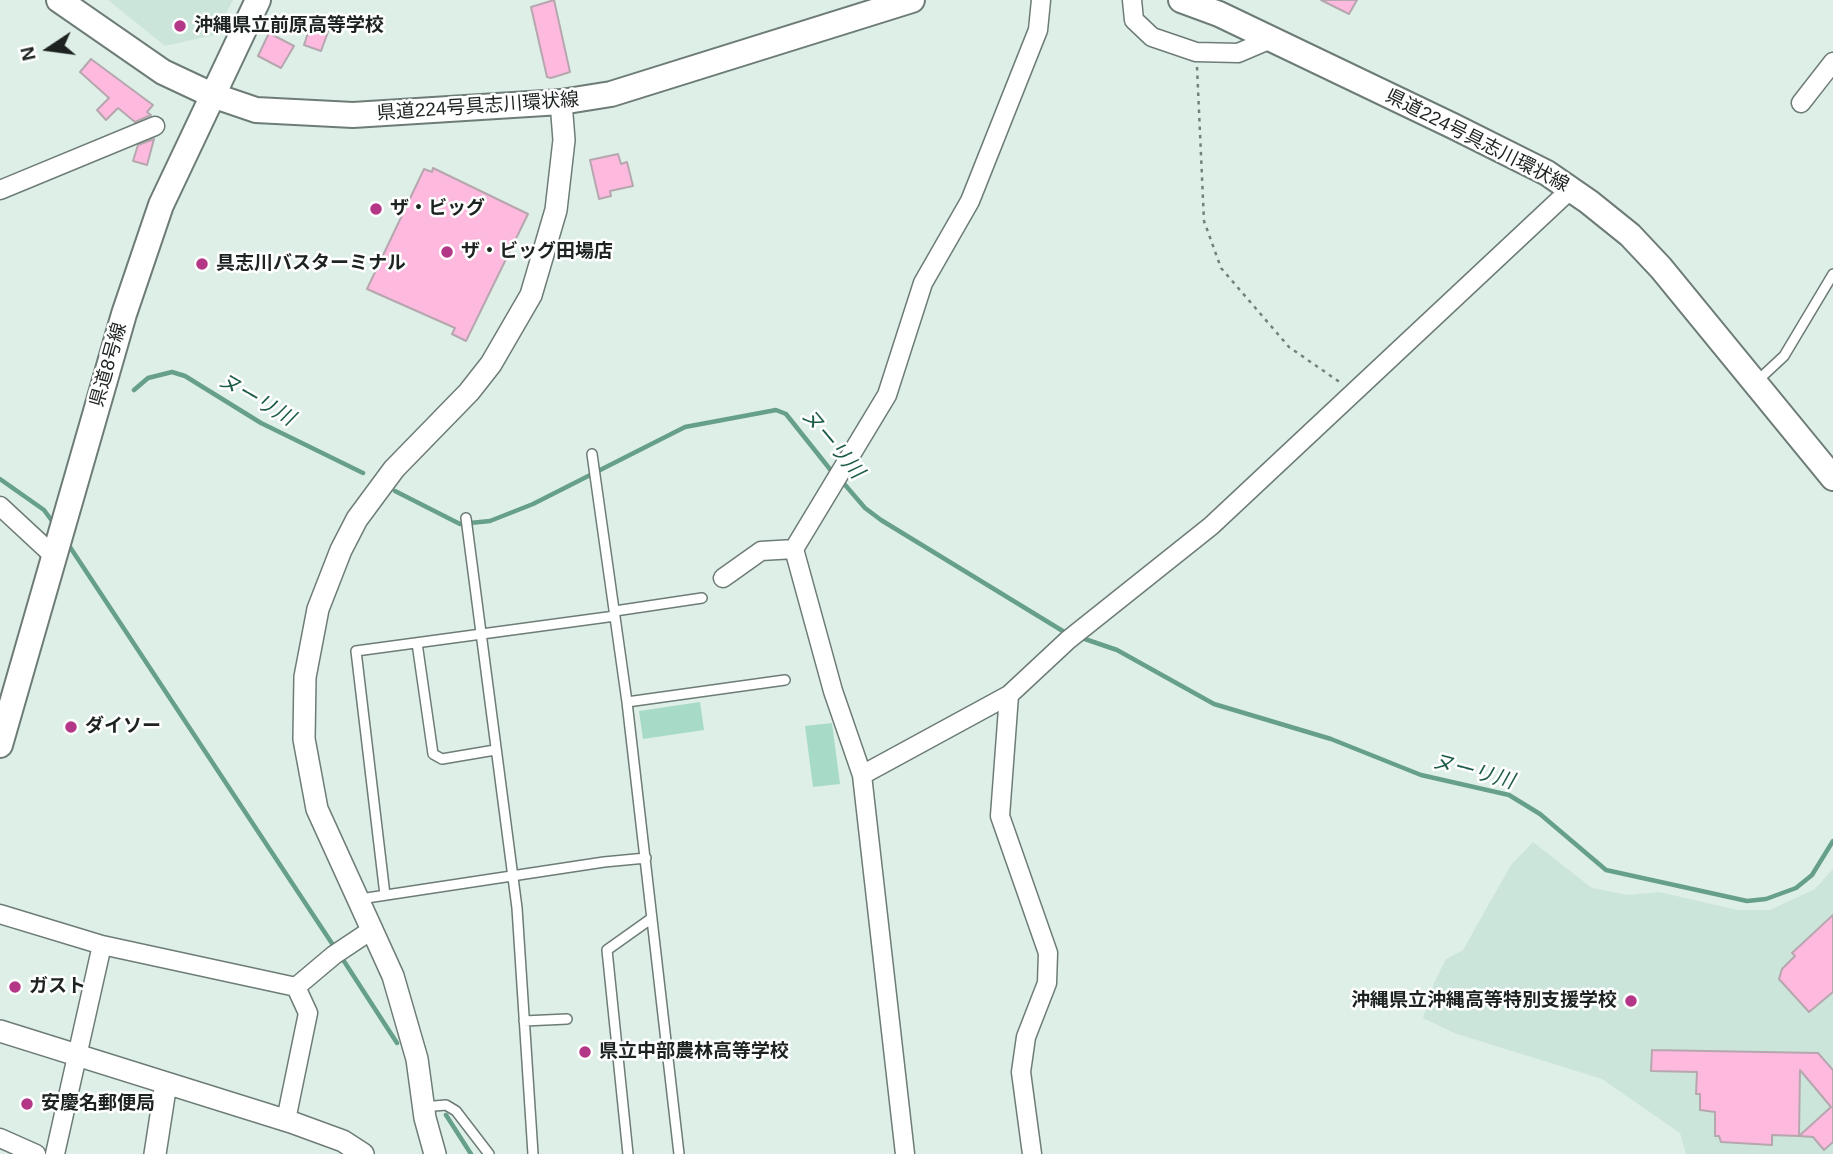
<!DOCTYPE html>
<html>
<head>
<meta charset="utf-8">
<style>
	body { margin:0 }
	#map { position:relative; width:1833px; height:1154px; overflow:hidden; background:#deefe7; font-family:Arial,sans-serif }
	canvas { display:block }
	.north { position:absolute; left:14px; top:14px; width:70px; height:70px; -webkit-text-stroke:5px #fff; paint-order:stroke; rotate:257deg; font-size:19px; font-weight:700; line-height:28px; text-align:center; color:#1d2320 }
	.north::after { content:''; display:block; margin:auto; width:24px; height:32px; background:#1d2320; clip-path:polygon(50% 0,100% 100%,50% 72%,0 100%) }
</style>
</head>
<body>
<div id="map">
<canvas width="1833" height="1154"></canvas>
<div class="north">N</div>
</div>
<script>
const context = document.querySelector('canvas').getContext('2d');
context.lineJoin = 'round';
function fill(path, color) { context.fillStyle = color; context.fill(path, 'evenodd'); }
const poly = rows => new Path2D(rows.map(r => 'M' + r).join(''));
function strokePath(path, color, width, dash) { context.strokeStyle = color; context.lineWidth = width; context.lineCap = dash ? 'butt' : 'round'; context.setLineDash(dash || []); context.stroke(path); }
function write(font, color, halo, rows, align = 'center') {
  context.font = font + ' Arial,"Noto Sans JP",sans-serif'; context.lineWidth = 5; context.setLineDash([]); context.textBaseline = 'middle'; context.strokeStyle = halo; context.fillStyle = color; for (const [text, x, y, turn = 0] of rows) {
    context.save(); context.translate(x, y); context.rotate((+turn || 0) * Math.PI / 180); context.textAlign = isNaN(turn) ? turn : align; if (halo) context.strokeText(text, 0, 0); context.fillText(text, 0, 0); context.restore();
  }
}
fill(poly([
	[108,0,233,0,214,35,165,46],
	[1533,842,1592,888,1628,895,1659,892,1738,910,1770,910,1815,889,1833,869,1833,1154,1686,1154,1680,1133,1602,1079,1454,1033,1423,1018,1434,983,1446,959,1463,950,1511,865]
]), '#cce5db');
fill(poly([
	[700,702,704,730,643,739,639,711],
	[832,723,840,784,813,787,805,726]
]), '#a8dbc7');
strokePath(poly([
	[134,390,148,378,172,372,185,376,261,423,363,473],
	[0,479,44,510,55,525],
	[840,479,865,508,881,520,1066,633],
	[395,491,460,524,490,521,533,504,685,427,776,410,786,414,833,473],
	[66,541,335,948],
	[1079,637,1117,650,1214,704,1331,739,1421,775,1509,795,1540,814,1606,870,1747,901,1766,899,1796,888,1812,875,1833,841],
	[340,955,397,1043],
	[446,1115,471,1154]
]), '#66a08a', 4.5);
const building = poly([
	[554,0,570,72,551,78,547,77,531,7,554,0],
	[1321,0,1357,0,1349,14,1321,0],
	[313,18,331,24,321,51,304,45,313,18],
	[269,33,294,46,281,68,258,56,269,33],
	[91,59,153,105,147,112,151,115,135,122,118,108,106,120,97,110,109,98,80,72,91,59],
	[154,139,147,165,133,161,138,145,154,139],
	[618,154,621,164,627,162,633,186,610,191,611,196,599,199,590,160,618,154],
	[433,168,528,214,466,341,452,334,455,328,367,289,424,169,432,172,433,168],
	[1833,915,1833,992,1809,1012,1779,979,1782,969,1795,956,1792,953,1833,915],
	[1652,1050,1818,1053,1833,1070,1833,1142,1824,1150,1813,1137,1799,1136,1831,1107,1800,1070,1799,1136,1772,1135,1772,1145,1721,1142,1719,1136,1715,1136,1715,1112,1700,1110,1700,1094,1696,1094,1697,1072,1651,1071,1652,1050]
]);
fill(building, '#fdb9de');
strokePath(building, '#b6a7af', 2);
const service = poly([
	[1755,383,1784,356,1833,274],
	[592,454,627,702,679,1154],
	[466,518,517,908,533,1154],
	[615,611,702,598],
	[417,643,433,754,442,759,495,750],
	[627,702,785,680],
	[385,895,356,651,615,616],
	[360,899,604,862,646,858],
	[524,1021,567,1019],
	[423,1107,446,1105,456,1111,489,1154],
	[628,1154,607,950,652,918]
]);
const minor = poly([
	[1132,0,1134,20,1152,37,1196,52,1238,53,1271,39],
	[1801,103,1833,62],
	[0,190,155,126],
	[0,506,55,557],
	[723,578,761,551,794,549],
	[1009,695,1000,816,1048,953,1047,983,1026,1037,1021,1072,1032,1154],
	[862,775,1009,695,1068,640,1211,526,1571,189],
	[0,914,102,945],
	[286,1120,308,1013,296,987],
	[0,1138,36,1154],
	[55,1154,102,945,296,987,334,955,373,929],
	[905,1154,862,775,833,691,794,549,887,395,923,283,970,201,1038,30,1041,0]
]);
const tertiary = poly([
	[0,1031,291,1122,343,1141,363,1154],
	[155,1154,166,1083],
	[435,1154,425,1118,417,1059,393,976,317,809,304,739,305,677,318,609,341,550,357,519,394,469,469,392,491,364,531,295,556,210,564,140,561,102]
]);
const secondary = poly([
	[59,0,163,72,212,95,256,110,353,115,561,102,611,94,912,0],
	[1181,0,1219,14,1453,126,1547,173,1589,202,1630,235,1661,268,1833,478],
	[0,745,124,314,161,205,258,0]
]);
strokePath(service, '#6d7c76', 12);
strokePath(minor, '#6d7c76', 21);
strokePath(tertiary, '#6d7c76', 24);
strokePath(secondary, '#6d7c76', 28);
strokePath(poly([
	[1197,67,1204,221,1221,268,1289,347,1341,383]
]), '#75807b', 2.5, [3.5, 5]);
strokePath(service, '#fff', 9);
strokePath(minor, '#fff', 18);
strokePath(tertiary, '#fff', 21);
strokePath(secondary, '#fff', 24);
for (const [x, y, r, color] of [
	[180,26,7,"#b43787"],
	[376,209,7,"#b43787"],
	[447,252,7,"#b43787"],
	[202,264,7,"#b43787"],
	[71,727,7,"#b43787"],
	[15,987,7,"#b43787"],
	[1631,1001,7,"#b43787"],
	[585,1052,7,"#b43787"],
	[27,1104,7,"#b43787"]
]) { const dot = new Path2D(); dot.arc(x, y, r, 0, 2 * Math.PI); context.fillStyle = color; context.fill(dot); strokePath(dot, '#fff', 2.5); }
write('bold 19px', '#1d2320', '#fff', [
	["沖縄県立前原高等学校",194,26],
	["ザ・ビッグ",390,209],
	["ザ・ビッグ田場店",461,252],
	["具志川バスターミナル",216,264],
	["ダイソー",85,727],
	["ガスト",29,987],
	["沖縄県立沖縄高等特別支援学校",1617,1001,"right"],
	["県立中部農林高等学校",599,1052],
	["安慶名郵便局",41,1104]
], 'left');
write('19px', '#1d2320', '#fff', [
	["県道224号具志川環状線",478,107,-4],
	["県道224号具志川環状線",1477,141,27],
	["県道8号線",109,365,-74]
]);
write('italic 21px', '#1d5c48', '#fff', [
	["ヌーリ川",256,400,30],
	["ヌーリ川",832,444,50],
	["ヌーリ川",1473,772,15]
]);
</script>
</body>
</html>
